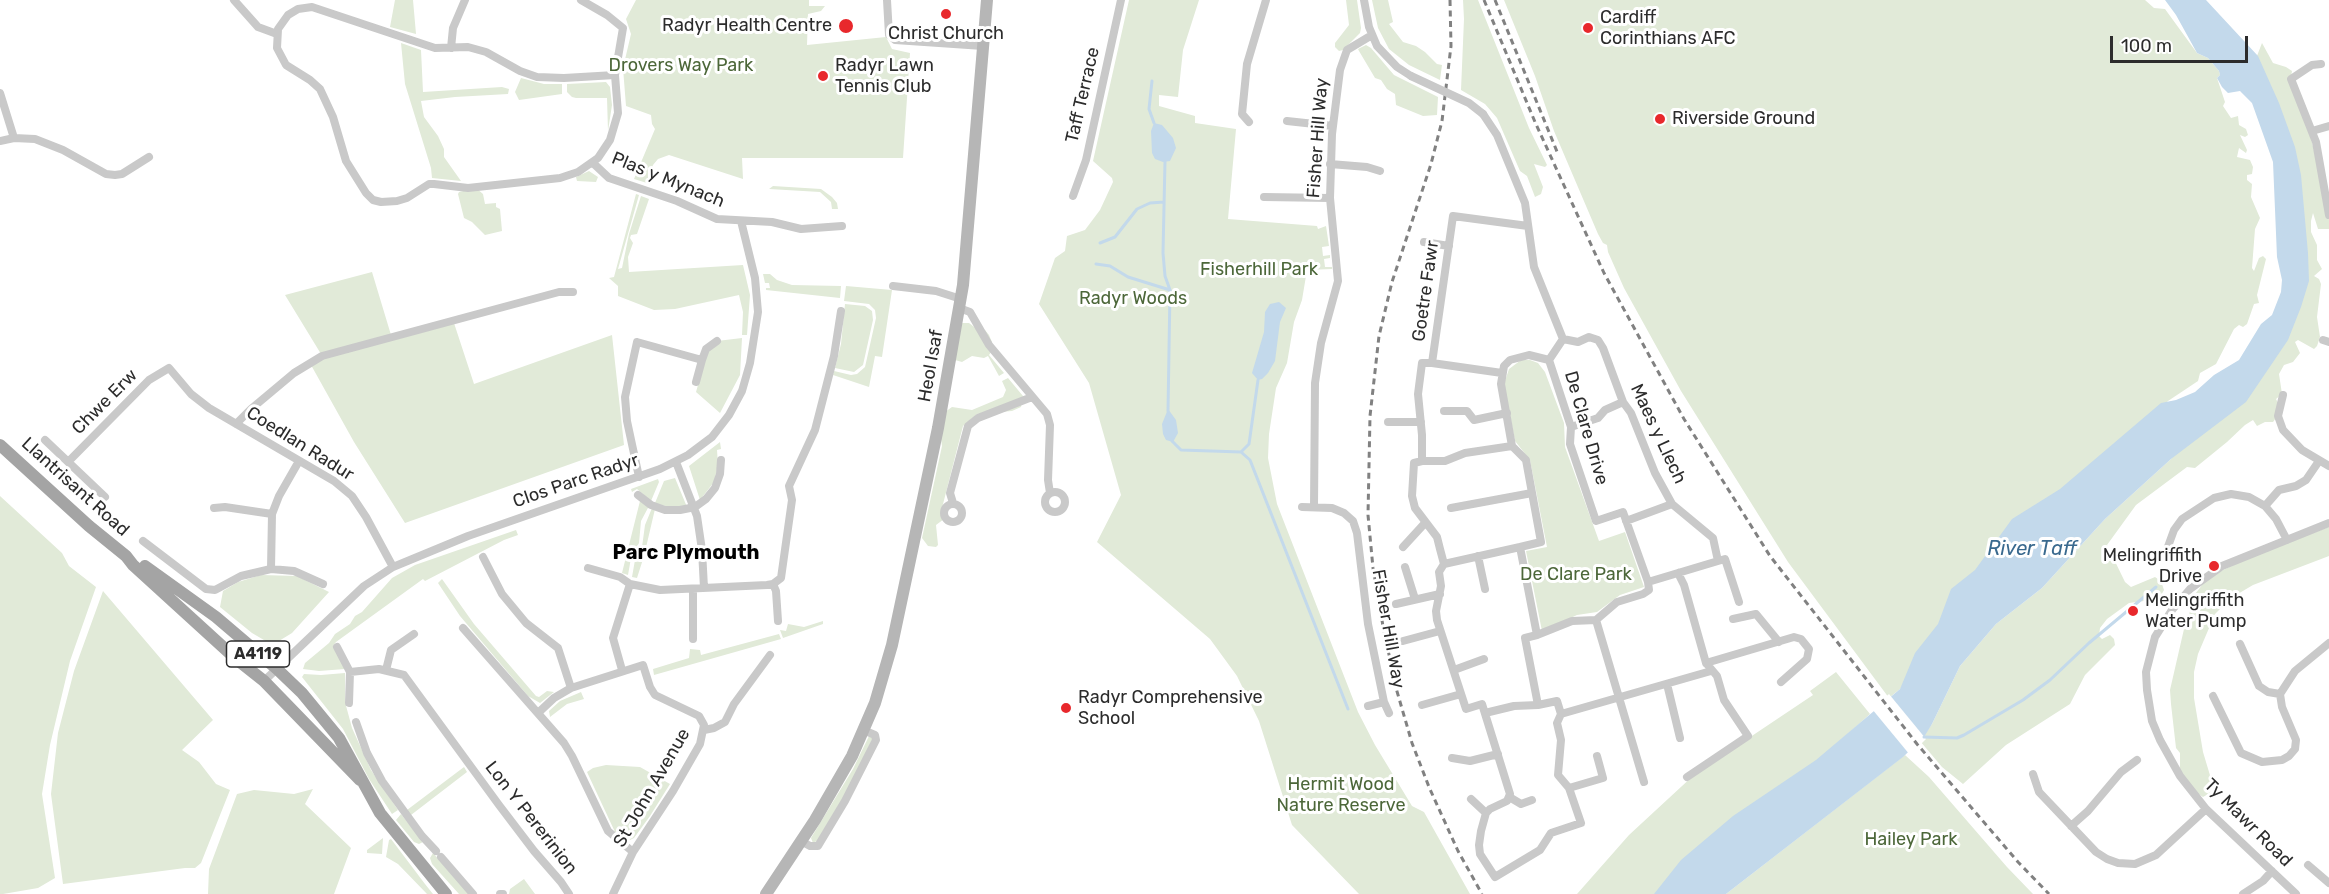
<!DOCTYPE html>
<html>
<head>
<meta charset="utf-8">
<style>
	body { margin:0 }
	#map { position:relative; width:2329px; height:894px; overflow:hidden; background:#fff; font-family:Rubik,sans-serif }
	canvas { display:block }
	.scale { position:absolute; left:2110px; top:36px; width:138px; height:27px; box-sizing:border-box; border:3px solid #2c2c2c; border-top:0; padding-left:8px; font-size:18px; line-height:21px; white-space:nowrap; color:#2c2c2c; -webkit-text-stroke:4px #fff; paint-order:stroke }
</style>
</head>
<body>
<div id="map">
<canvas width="2329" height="894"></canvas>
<div class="scale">100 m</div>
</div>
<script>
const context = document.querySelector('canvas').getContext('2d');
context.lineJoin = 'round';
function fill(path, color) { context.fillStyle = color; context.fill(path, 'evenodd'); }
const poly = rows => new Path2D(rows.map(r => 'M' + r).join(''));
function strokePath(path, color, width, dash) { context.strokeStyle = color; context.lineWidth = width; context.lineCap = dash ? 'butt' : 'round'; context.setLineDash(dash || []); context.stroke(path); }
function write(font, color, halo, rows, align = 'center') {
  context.font = font + ' Rubik,sans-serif'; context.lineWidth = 6; context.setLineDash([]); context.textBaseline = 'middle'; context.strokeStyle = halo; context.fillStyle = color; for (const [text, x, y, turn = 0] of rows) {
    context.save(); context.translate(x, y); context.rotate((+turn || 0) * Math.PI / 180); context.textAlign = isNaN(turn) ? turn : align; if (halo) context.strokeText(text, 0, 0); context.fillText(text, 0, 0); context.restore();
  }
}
fill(poly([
	[395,0,413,0,416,34,390,27],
	[636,0,809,0,809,6,825,6,821,11,808,14,807,45,886,37,892,49,910,53,903,158,742,158,743,179,669,155,658,159,653,165,647,183,634,179,655,129,652,124,651,115,626,106,623,68,631,34,626,19],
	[1129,0,1199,0,1183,50,1178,97,1159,95,1159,106,1195,116,1195,123,1236,129,1228,219,1317,226,1318,229,1326,226,1329,246,1322,247,1323,256,1330,255,1330,258,1324,259,1325,267,1332,267,1332,269,1307,270,1302,300,1294,322,1287,363,1276,388,1269,434,1268,458,1277,504,1358,712,1375,745,1412,806,1424,812,1470,894,1359,894,1292,825,1259,721,1237,676,1210,639,1097,542,1121,495,1089,383,1039,304,1055,258,1065,251,1067,236,1085,230,1100,210,1113,182,1112,178,1093,161],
	[1346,0,1357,0,1361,28,1360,33,1343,50,1339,51,1335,47,1335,43,1349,25],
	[1372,0,1388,0,1393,22,1389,24,1403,42,1416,46,1425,52,1437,64,1442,65,1440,80,1409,65,1389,49,1378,28],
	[1463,0,1478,0,1529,128,1547,165,1545,167,1534,164,1543,187,1541,194,1535,197,1527,176,1520,171,1497,118,1485,104,1461,90,1464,19],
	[1504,0,2145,0,2154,8,2165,9,2197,53,2208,58,2219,71,2220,75,2217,78,2225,102,2223,106,2231,118,2238,116,2239,125,2246,129,2248,135,2245,137,2240,135,2247,150,2246,153,2239,148,2237,157,2250,160,2253,167,2252,174,2247,175,2247,180,2252,184,2251,197,2260,218,2255,229,2252,268,2254,271,2259,258,2263,256,2266,259,2257,295,2259,303,2254,304,2247,324,2243,327,2239,325,2234,329,2216,364,2200,373,2198,381,2168,401,1900,689,1889,698,1788,562,1681,391,1624,288,1608,252,1607,245,1603,243,1598,234,1554,131,1535,76],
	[401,43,421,50,423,92,502,87,509,89,508,94,455,97,421,101,424,117,438,136,444,149,444,157,461,181,432,178,431,168,405,84],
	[2262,43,2273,63,2286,67,2292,71,2291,77,2311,138,2329,215,2329,229,2318,229,2313,213,2311,221,2311,232,2317,245,2317,260,2322,269,2314,276,2319,279,2321,284,2317,317,2320,337,2317,346,2314,349,2298,340,2295,342,2300,353,2293,362,2284,365,2279,374,2282,394,2276,399,2278,403,2276,418,2273,422,2265,422,2257,426,2253,420,2245,425,2227,442,2195,468,2187,467,2136,505,2107,545,2125,582,2131,587,2155,577,2161,581,2164,590,2159,599,2129,603,2107,619,2100,628,2099,636,2102,639,2110,635,2114,639,2115,645,2085,675,2070,704,2006,745,1963,784,1942,767,1920,741,1932,724,1960,666,1996,624,2042,588,2105,519,2171,459,2298,298,2255,61],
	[1366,45,1371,48,1394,75,1438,97,1437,115,1423,116,1396,105,1395,94,1387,89,1381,80,1375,78,1359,51,1358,49],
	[521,78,544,84,562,84,562,94,519,100,515,92],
	[606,82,610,87,612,105,608,131,607,98,576,98,572,97,567,92,567,84],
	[589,171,598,177,596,182,577,181,576,177],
	[773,186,821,189,832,197,837,203,838,209,832,209,831,202,820,192,769,189],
	[476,188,483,194,485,204,496,203,496,207,500,209,502,231,485,235,472,222,464,218,458,194,459,192],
	[636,194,639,195,618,269,622,268,629,234,641,196,649,199,637,234,631,235,630,238,633,243,628,257,629,272,743,265,750,295,747,335,742,335,743,312,739,295,675,309,654,310,618,296,618,286,609,278,614,277],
	[372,272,391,335,321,354,285,295],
	[763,274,770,274,777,280,792,285,841,286,840,298,766,290,766,288,770,288,769,283,765,283],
	[846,286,892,290,882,357,875,356,869,387,833,375,834,371,851,375,857,374,865,367,876,318,875,310,869,304,844,301],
	[845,304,865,306,872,311,873,320,863,365,854,372,835,368,841,344],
	[454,323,474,384,612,335,624,445,405,523,354,442,311,365,323,359],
	[963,323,969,323,977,329,985,330,989,335,992,342,991,352,989,355,1004,373,999,376,988,356,984,358,972,356,962,362,955,360,960,324],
	[742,338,740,375,720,413,696,392,702,371,709,349,717,341],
	[1521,360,1530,360,1538,363,1545,372,1564,423,1565,447,1599,541,1625,532,1644,587,1620,595,1597,612,1577,615,1542,631,1526,551,1547,547,1530,460,1515,441,1504,384,1509,369],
	[1008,378,1023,396,1021,407,1012,411,977,414,963,426,942,508,944,519,936,525,938,545,936,547,928,546,922,538,942,446,941,439,945,412,952,407,972,410,1003,397,1006,390,1002,381],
	[720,442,721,449,717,450,718,465,714,482,700,500,689,466],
	[675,478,687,507,672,508,655,503,664,481],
	[658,479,659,482,651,501,637,489,632,492,631,489],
	[0,496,62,553,69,566,96,587,70,661,50,745,42,794,55,878,38,888,3,894,0,894],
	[640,501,649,506,641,521,639,543,631,558,628,575,622,573],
	[652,508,655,509,644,556,637,578,632,577,635,560,642,547,645,525],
	[2329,527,2329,556,2253,585,2231,598,2215,614,2198,654,2194,672,2194,698,2203,752,2212,782,2210,793,2203,797,2197,793,2180,772,2180,753,2176,748,2171,704,2170,690,2184,629,2188,622,2192,598,2206,580,2221,571,2257,554],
	[516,530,518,535,504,540,425,581,423,579,336,642,333,646,345,669,319,671,303,669,305,663,329,643,335,634,350,624,355,616,362,612,392,578,415,565],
	[261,575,297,576,329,592,292,633,274,644,269,643,252,633,220,607,223,591,238,582],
	[442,579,474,624,536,696,539,697,547,691,554,692,540,703,528,696,460,616,438,583],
	[103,591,213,720,182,750,199,762,216,784,230,790,201,863,195,868,185,868,63,884,51,794,58,733,74,671],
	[823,621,823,624,783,638,780,630,786,631,788,624,804,627],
	[779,634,781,639,654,675,653,669,689,658,690,649,700,650,701,655],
	[1836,672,1870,714,1670,894,1577,894,1629,835,1695,774,1813,695,1810,691],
	[345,673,345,702,352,728,371,770,398,810,392,814,369,779,343,729,302,677,304,674,321,675],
	[581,692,584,699,567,704,550,717,549,711,560,701],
	[869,736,873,738,850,786,817,841,813,843,811,838,853,769],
	[1905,755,1929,777,2007,867,2033,894,1726,894],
	[606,765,640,767,670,784,650,816,634,838,630,840,624,839,615,832,587,772,593,768],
	[464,767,467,772,411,815,407,810],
	[313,789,305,804,351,848,334,894,208,894,209,869,237,794,254,790,294,794],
	[401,814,423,842,419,844,414,842,396,820],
	[383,838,382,854,367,853,367,850],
	[391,839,425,884,433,894,427,894,398,864,386,857,389,840],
	[433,853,469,894,459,894,432,864,430,858],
	[524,879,535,894,509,894,510,889]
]), '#e1ead8');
fill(poly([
	[2165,0,2206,0,2258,56,2279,103,2295,147,2301,175,2308,253,2309,281,2301,307,2288,340,2246,402,2171,459,2105,519,2042,588,1996,624,1960,666,1932,724,1924,737,1903,757,1726,894,1654,894,1681,860,1733,816,1816,760,1900,689,1915,653,1938,624,1951,589,1975,570,2012,519,2060,489,2161,403,2176,400,2195,392,2214,375,2239,360,2261,324,2272,315,2281,292,2282,280,2277,257,2273,162,2252,103,2240,91,2228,93,2222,87,2217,78,2220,75,2219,71,2208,58,2197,53,2176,15],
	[1154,123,1162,125,1173,138,1176,148,1170,161,1163,162,1155,159,1152,153,1151,131],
	[1279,302,1286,308,1280,322,1275,361,1268,373,1262,379,1258,380,1252,373,1264,332,1265,312,1270,304],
	[1168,409,1176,420,1178,433,1173,442,1166,440,1163,434,1162,424]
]), '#c3d9eb');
fill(poly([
	[1889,694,1926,739,1910,755,1872,709]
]), '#fff');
strokePath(poly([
	[1152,81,1149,109,1154,123],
	[1165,161,1163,253,1165,276,1170,290,1168,411],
	[1100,243,1115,237,1137,209,1150,203,1164,202],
	[1096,264,1110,266,1128,277,1170,290],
	[1172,441,1181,450,1241,452,1249,444,1258,380],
	[1241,452,1250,460,1348,709],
	[1924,737,1957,738,1964,735,2023,700,2050,680,2089,643,2156,587]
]), '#c3d9eb', 3);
strokePath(poly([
	[234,0,258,27,277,34],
	[581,0,607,15,623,28,615,75,618,113,610,140,598,158,578,172,560,178,468,188,434,184,429,184,407,198,397,201,381,202,373,200,366,193,346,161,333,117,320,89,310,80,286,65,277,48,278,29,288,15,298,9,312,7,435,48,468,47,486,52,520,71,537,77,564,78,615,75],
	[887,0,889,35,895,40,983,46],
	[1364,0,1369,27,1377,46,1397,67,1411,76],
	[451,48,453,28,465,0],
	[2321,64,2312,65,2291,79,2316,142,2329,215],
	[0,93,14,138],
	[1483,114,1497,135,1525,203,1534,267,1563,339,1549,360,1571,427,1570,444,1596,521,1623,512,1648,582,1649,590,1643,594,1617,602,1596,620,1644,782],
	[1287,121,1333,126],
	[1249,122,1242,114,1247,64,1266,0],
	[2312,131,2329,126],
	[0,141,14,138,35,139,63,150,106,174,115,175,122,174,149,157],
	[593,163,609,178,677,201,717,219,772,222,801,229,842,226],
	[1330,164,1367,167,1380,171],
	[1073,196,1086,160,1121,0],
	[1264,197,1330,198],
	[1528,226,1453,216,1432,363,1422,363,1418,394,1422,435,1422,461,1414,463,1412,496,1415,508,1437,537,1440,549,1444,564,1439,572,1441,586,1436,611,1437,620,1466,709,1482,704,1510,794,1507,801,1490,809,1486,813,1481,831,1479,845,1480,854,1495,877,1540,850,1551,833,1581,823,1569,788,1558,775,1561,740,1557,723,1561,714,1557,701,1538,705,1525,638,1537,635,1520,547,1541,542,1526,460,1512,446,1501,384,1504,366,1510,360,1529,355,1549,360],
	[1424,242,1449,246],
	[893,286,936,291,961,299],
	[959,308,970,312,989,345,1047,414,1050,425,1048,480,1050,493],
	[1563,339,1578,342,1589,337,1598,340,1603,348,1623,402,1631,413,1655,473,1672,504,1713,538,1718,561,1648,582],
	[2323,340,2329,342],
	[702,360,706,349,717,341],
	[1432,363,1502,373],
	[2283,395,2278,416,2283,430,2302,450,2329,466],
	[1444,411,1467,411,1474,420,1507,413],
	[1388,422,1421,422],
	[236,424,251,409,294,373,322,356,559,292,573,292],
	[1571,427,1598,418,1605,410,1623,402],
	[45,440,105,497],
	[1422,461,1445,461,1465,453,1512,446],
	[68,462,149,380,169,368,191,394,209,408,334,481,352,496,366,517,393,567],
	[676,462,697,516,702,550,704,588],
	[639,477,627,421,625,397,637,342,702,360,696,382],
	'1045 502a10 10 0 1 1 20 0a10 10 0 1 1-20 0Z',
	[638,495,651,505,665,510,680,510,695,507,706,499,715,488,720,474,721,460],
	[953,503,950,493,968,426,978,418,1032,397],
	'944 513a9 9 0 1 1 18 0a9 9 0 1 1-18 0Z',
	[2265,506,2279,490,2296,486,2306,480,2319,461],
	[1302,507,1332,508,1344,513,1353,521,1357,533,1368,624,1384,702,1389,713],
	[1314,507,1315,383,1321,343,1338,281,1330,198,1332,134,1340,70,1347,50,1372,35],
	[214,508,225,507,272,514],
	[1451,508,1532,493],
	[1626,521,1672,504],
	[143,541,206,589,215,590,241,576,271,569,272,514,279,496,299,461],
	[1403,547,1425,523],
	[2166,552,2174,530,2182,519,2214,498,2231,494,2249,497,2265,506,2276,519,2287,540],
	[1478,556,1485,589],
	[483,557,502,594,526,623,558,648,571,688],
	[1718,561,1725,559,1739,602],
	[1444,564,1520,547],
	[1405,567,1415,599],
	[588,568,620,577,630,584],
	[271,569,294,571,323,584],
	[1678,573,1684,585,1706,663,1717,676,1724,700,1748,736,1687,777],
	[773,584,776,591,778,621],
	[693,589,693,639],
	[1396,604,1440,594],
	[1733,619,1756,614,1779,642],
	[463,628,564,743,572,756,608,831,633,852],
	[1537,635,1572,621,1596,620],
	[1403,641,1440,631],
	[2240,644,2259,686,2268,692,2280,694],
	[337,647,350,672,349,703],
	[1706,663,1794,637,1801,639,1809,649,1807,659,1781,682],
	[386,670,391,650,414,634],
	[622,670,613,638,630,584,660,590,767,585,773,584,781,578,792,500,789,486,815,430,834,356,841,311],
	[1454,670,1484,659],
	[350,672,379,669,404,675,499,805,534,851,561,882,569,894],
	[264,681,364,586,393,567,468,536,660,469,688,455,712,437,729,415,742,391,750,363,758,312,755,278,741,221],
	[1667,684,1680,738],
	[2213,696,2241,753,2262,762,2282,760,2289,756,2295,749,2296,740,2282,707,2280,694,2295,671,2329,643],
	[1422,705,1461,694],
	[1368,706,1384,702],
	[538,713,554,698,571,688,643,665,650,687,655,695,699,716,704,725,700,744,673,791,633,852,613,894],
	[1485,713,1514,706,1538,705],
	[1561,714,1711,671],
	[356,722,367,753,382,781,422,836,436,851],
	[704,730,714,728,725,722,734,704,770,655],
	[1452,758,1470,761,1498,754],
	[2033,774,2039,792,2096,852,2107,859,2118,863,2135,864,2156,855,2206,809],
	[1569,788,1603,778,1597,756],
	[1511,798,1521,804,1532,800],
	[1471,799,1486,813],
	[2071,826,2088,811,2121,772,2137,760],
	[801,841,810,846,818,846,845,801,876,740,875,735,863,730],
	[441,857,473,894],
	[2308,865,2329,883],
	[500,894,503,894],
	[2243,894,2263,881,2272,871],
	[2296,894,2206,809,2180,776,2160,740,2152,721,2147,690,2146,672,2155,637,2172,610,2190,589,2222,566,2329,523]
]), '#c9c9c9', 8);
strokePath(poly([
	[766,894,815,820,852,756,875,703,892,645,938,428,963,285,987,0]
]), '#b6b6b6', 12);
strokePath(poly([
	[0,445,89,526,126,556,133,565,235,658,264,681,360,780],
	[145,566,216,617,277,669,302,693,339,738,380,813,446,894]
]), '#a4a4a4', 12);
strokePath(poly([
	[1450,0,1451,46,1442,121,1431,164,1392,282,1379,336,1370,416,1368,515,1373,568,1383,626,1396,688,1412,743,1429,787,1458,851,1482,894],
	[1484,0,1535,122,1604,273,1684,419,1770,556,1917,744,2018,862,2049,894],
	[1495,0,1558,154]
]), '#818181', 3, [6, 4.5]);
strokePath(poly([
	[1411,76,1469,103,1483,114]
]), '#c9c9c9', 8);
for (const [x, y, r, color] of [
	[946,14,6,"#e8282c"],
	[846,26,8,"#e8282c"],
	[1588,28,6,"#e8282c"],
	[823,76,6,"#e8282c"],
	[1660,119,6,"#e8282c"],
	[2214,566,6,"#e8282c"],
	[2133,611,6,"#e8282c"],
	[1066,708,6,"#e8282c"]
]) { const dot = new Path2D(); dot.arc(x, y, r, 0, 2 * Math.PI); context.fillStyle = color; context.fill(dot); strokePath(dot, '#fff', 2); }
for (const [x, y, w] of [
	[258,654,63]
]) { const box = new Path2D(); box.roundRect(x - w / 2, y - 13, w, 26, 4.5); context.fillStyle = '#fff'; context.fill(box); strokePath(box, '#2c2c2c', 1.5); }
write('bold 16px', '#2c2c2c', null, [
	["A4119",258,654]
]);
write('18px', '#2c2c2c', '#fff', [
	["Cardiff",1600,18],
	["Corinthians AFC",1600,39],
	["Radyr Health Centre",832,26,"right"],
	["Christ Church",946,34,"center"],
	["Radyr Lawn",835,66],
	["Tennis Club",835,87],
	["Riverside Ground",1672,119],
	["Melingriffith",2202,556,"right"],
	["Drive",2202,577,"right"],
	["Melingriffith",2145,601],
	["Water Pump",2145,622],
	["Radyr Comprehensive",1078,698],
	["School",1078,719]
], 'left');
write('18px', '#4c6739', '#fff', [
	["Drovers Way Park",681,66],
	["Fisherhill Park",1259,270],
	["Radyr Woods",1133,299],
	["De Clare Park",1576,575],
	["Hermit Wood",1341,785],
	["Nature Reserve",1341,806],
	["Hailey Park",1911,840]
]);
write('18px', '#2c2c2c', '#fff', [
	["Taff Terrace",1083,95,-77],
	["Fisher Hill Way",1318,138,-86],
	["Plas y Mynach",668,180,22],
	["Goetre Fawr",1426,291,-82],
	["Heol Isaf",931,366,-80],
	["Chwe Erw",105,402,-45],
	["De Clare Drive",1586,428,74],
	["Maes y Llech",1658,434,65],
	["Coedlan Radur",300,444,32],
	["Clos Parc Radyr",576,481,-19],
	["Llantrisant Road",75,487,42],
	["Fisher Hill Way",1388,629,80],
	["St John Avenue",652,788,-60],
	["Lon Y Pererinion",531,818,52],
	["Ty Mawr Road",2248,823,45]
]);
write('italic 20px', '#39698e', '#fff', [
	["River Taff",2032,549]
]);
write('bold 20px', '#000', '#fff', [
	["Parc Plymouth",686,553]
]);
</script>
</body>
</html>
